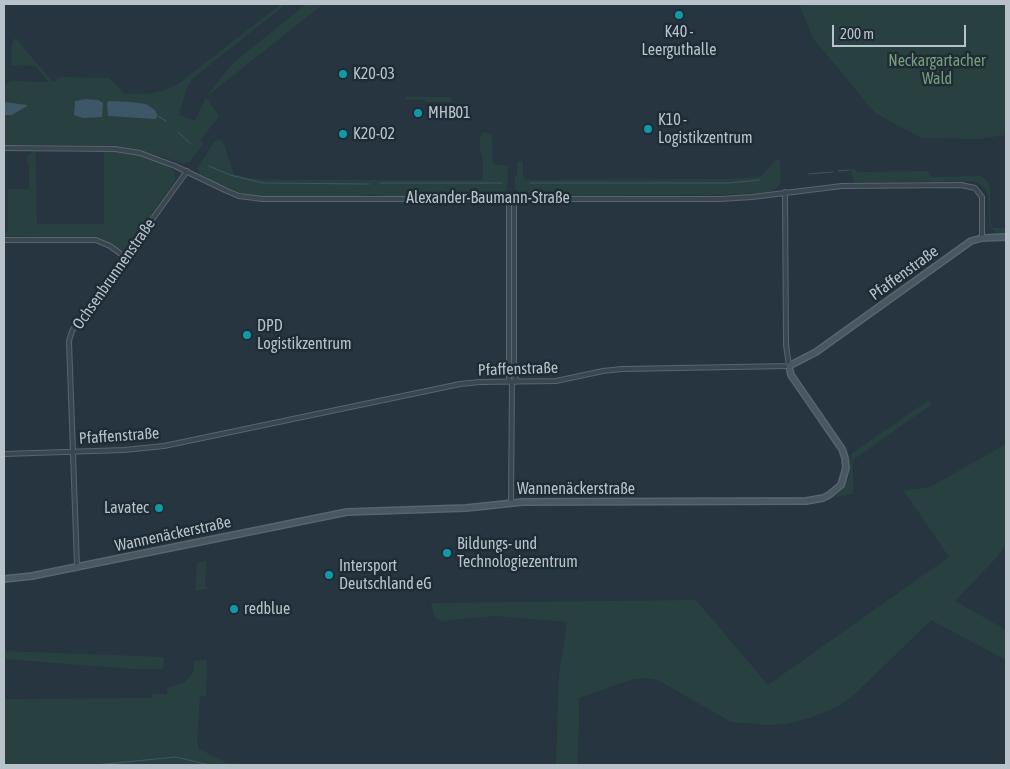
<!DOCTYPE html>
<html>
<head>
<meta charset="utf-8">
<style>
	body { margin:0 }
	#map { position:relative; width:1010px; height:769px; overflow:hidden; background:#263540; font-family:"Asap Condensed",sans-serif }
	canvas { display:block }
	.frame { position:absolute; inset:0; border:5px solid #b7c2ca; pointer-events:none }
	.scale { position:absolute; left:832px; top:25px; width:134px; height:22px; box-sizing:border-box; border:2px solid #b7c2ca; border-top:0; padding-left:6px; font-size:15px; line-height:18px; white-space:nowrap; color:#b7c2ca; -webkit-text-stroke:4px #1f2c35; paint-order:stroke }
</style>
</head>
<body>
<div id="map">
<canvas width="1010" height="769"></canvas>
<div class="frame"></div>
<div class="scale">200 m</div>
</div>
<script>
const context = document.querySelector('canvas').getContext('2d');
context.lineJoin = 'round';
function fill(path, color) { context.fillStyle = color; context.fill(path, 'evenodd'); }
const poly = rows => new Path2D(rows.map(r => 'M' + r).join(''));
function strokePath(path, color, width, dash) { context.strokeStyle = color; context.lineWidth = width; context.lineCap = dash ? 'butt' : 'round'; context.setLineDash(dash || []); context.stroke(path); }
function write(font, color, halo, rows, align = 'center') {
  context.font = font + ' "Asap Condensed",sans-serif'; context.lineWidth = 5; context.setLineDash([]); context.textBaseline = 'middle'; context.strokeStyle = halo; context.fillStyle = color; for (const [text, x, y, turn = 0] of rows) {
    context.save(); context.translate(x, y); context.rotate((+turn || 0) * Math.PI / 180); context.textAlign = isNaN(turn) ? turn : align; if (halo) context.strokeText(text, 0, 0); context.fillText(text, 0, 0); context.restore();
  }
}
fill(poly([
	[281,4,286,4,192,79,186,90,179,115,195,121,206,97,231,65,306,4,323,4,206,97,219,116,200,141,204,143,190,161,184,164,150,153,112,145,4,145,4,85,11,81,49,82,35,66,11,65,12,43,15,38,53,82,61,77,109,78,125,94,145,94,166,90,178,84],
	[799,4,1006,4,1006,135,979,139,921,138,875,113,813,38],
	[406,97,451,97,452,102,425,102,425,100,406,100],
	[487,132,492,135,493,164,508,166,507,189,502,195,395,197,372,195,354,197,263,197,247,195,213,182,201,175,197,169,214,142,219,139,223,142,234,174,249,178,269,180,483,180,483,160,480,150,480,137,482,133],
	[34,150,36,156,37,224,104,224,104,151,134,154,165,164,174,171,175,180,128,248,124,250,120,250,106,241,97,238,4,236,4,232,8,231,8,189,29,189,29,164,27,164,27,156],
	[776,160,780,160,781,183,774,190,762,193,714,195,571,196,525,194,519,193,515,188,515,176,517,176,517,162,519,161,523,161,523,177,526,180,532,180,726,179,760,177],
	[850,166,856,171,863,172,927,171,931,177,981,176,988,182,990,190,990,224,992,228,1006,228,1006,235,998,234,989,227,988,196,986,190,979,183,972,181,854,183],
	[929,400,931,405,853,460,853,494,836,497,849,478,851,454],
	[1006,444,1006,543,998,556,955,601,1006,630,1006,660,931,620,856,693,837,707,810,718,786,724,767,725,731,722,658,680,646,678,633,679,579,698,579,725,577,765,556,765,559,675,567,622,495,616,442,621,437,619,433,613,431,603,696,600,768,685,949,557,904,491,930,487],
	[206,561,205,587,207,587,207,589,195,591,197,563],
	[4,651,164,657,163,669,133,669,4,659],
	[207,659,206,696,200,696,197,742,199,749,227,763,263,765,4,765,4,699,151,698,152,694,167,694,167,688,185,682,194,671,194,661]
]), '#284140');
fill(poly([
	[86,99,98,100,103,103,102,117,83,118,74,115,75,101],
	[109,101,131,102,146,104,155,110,157,115,156,119,108,116,107,103],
	[4,102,27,105,27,106,12,115,4,115]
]), '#3d5668');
strokePath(poly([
	[156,115,166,121],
	[178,132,191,144],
	[209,166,230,175,263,183,369,184],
	[838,171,849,170],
	[808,174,833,172],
	[380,183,502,183],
	[530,183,729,183,759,180],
	[95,765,176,757,209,765]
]), '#3d5668', 1);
const street = poly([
	[4,148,115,149,140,153,175,166,227,191,239,196,262,199,720,199,752,197,842,186,961,185,975,188,982,197,982,238],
	[513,198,514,203,514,368,516,382],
	[4,240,96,240,110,246,125,257],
	[509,382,509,204,513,198],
	[4,454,124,450,164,446,460,384,480,382,556,381,603,371,622,369,789,366,786,345,785,192],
	[511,502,512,382],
	[77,566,69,341,72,331,187,171]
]);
const secondary = poly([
	[4,579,32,576,347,512,466,508,523,502,806,501,823,498,829,495,841,485,846,468,845,458,842,449,791,375,789,366,816,352,971,241,982,238,1006,237]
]);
strokePath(street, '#58656d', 6);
strokePath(secondary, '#58656d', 8);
strokePath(street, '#3b4750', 4);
strokePath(secondary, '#495763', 5);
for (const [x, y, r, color] of [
	[679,15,5,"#0f9aa8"],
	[343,74,5,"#0f9aa8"],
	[418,113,5,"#0f9aa8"],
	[648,129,5,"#0f9aa8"],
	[343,134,5,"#0f9aa8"],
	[247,335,5,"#0f9aa8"],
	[159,508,5,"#0f9aa8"],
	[447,553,5,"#0f9aa8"],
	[329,575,5,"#0f9aa8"],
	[234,609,5,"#0f9aa8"]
]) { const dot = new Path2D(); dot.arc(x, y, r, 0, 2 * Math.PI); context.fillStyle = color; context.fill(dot); strokePath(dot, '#1f2c35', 2); }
write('16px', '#b7c2ca', '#1f2c35', [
	["K40 -",679,32,"center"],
	["Leerguthalle",679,50,"center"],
	["K20-03",353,74],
	["MHB01",428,113],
	["K10 -",658,120],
	["Logistikzentrum",658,138],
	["K20-02",353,134],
	["DPD",257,326],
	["Logistikzentrum",257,344],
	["Lavatec",149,508,"right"],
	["Bildungs- und",457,544],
	["Technologiezentrum",457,562],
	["Intersport",339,566],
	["Deutschland eG",339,584],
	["redblue",244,609]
], 'left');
write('16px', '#769f79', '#1f2c35', [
	["Neckargartacher",937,61],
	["Wald",937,79]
]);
write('16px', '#b7c2ca', '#1f2c35', [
	["Alexander-Baumann-Straße",488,198],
	["Pfaffenstraße",904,273,-36],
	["Ochsenbrunnenstraße",114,274,-55],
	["Pfaffenstraße",518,369,-2],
	["Pfaffenstraße",119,436,-4],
	["Wannenäckerstraße",576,489],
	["Wannenäckerstraße",173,534,-12]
]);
</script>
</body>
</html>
